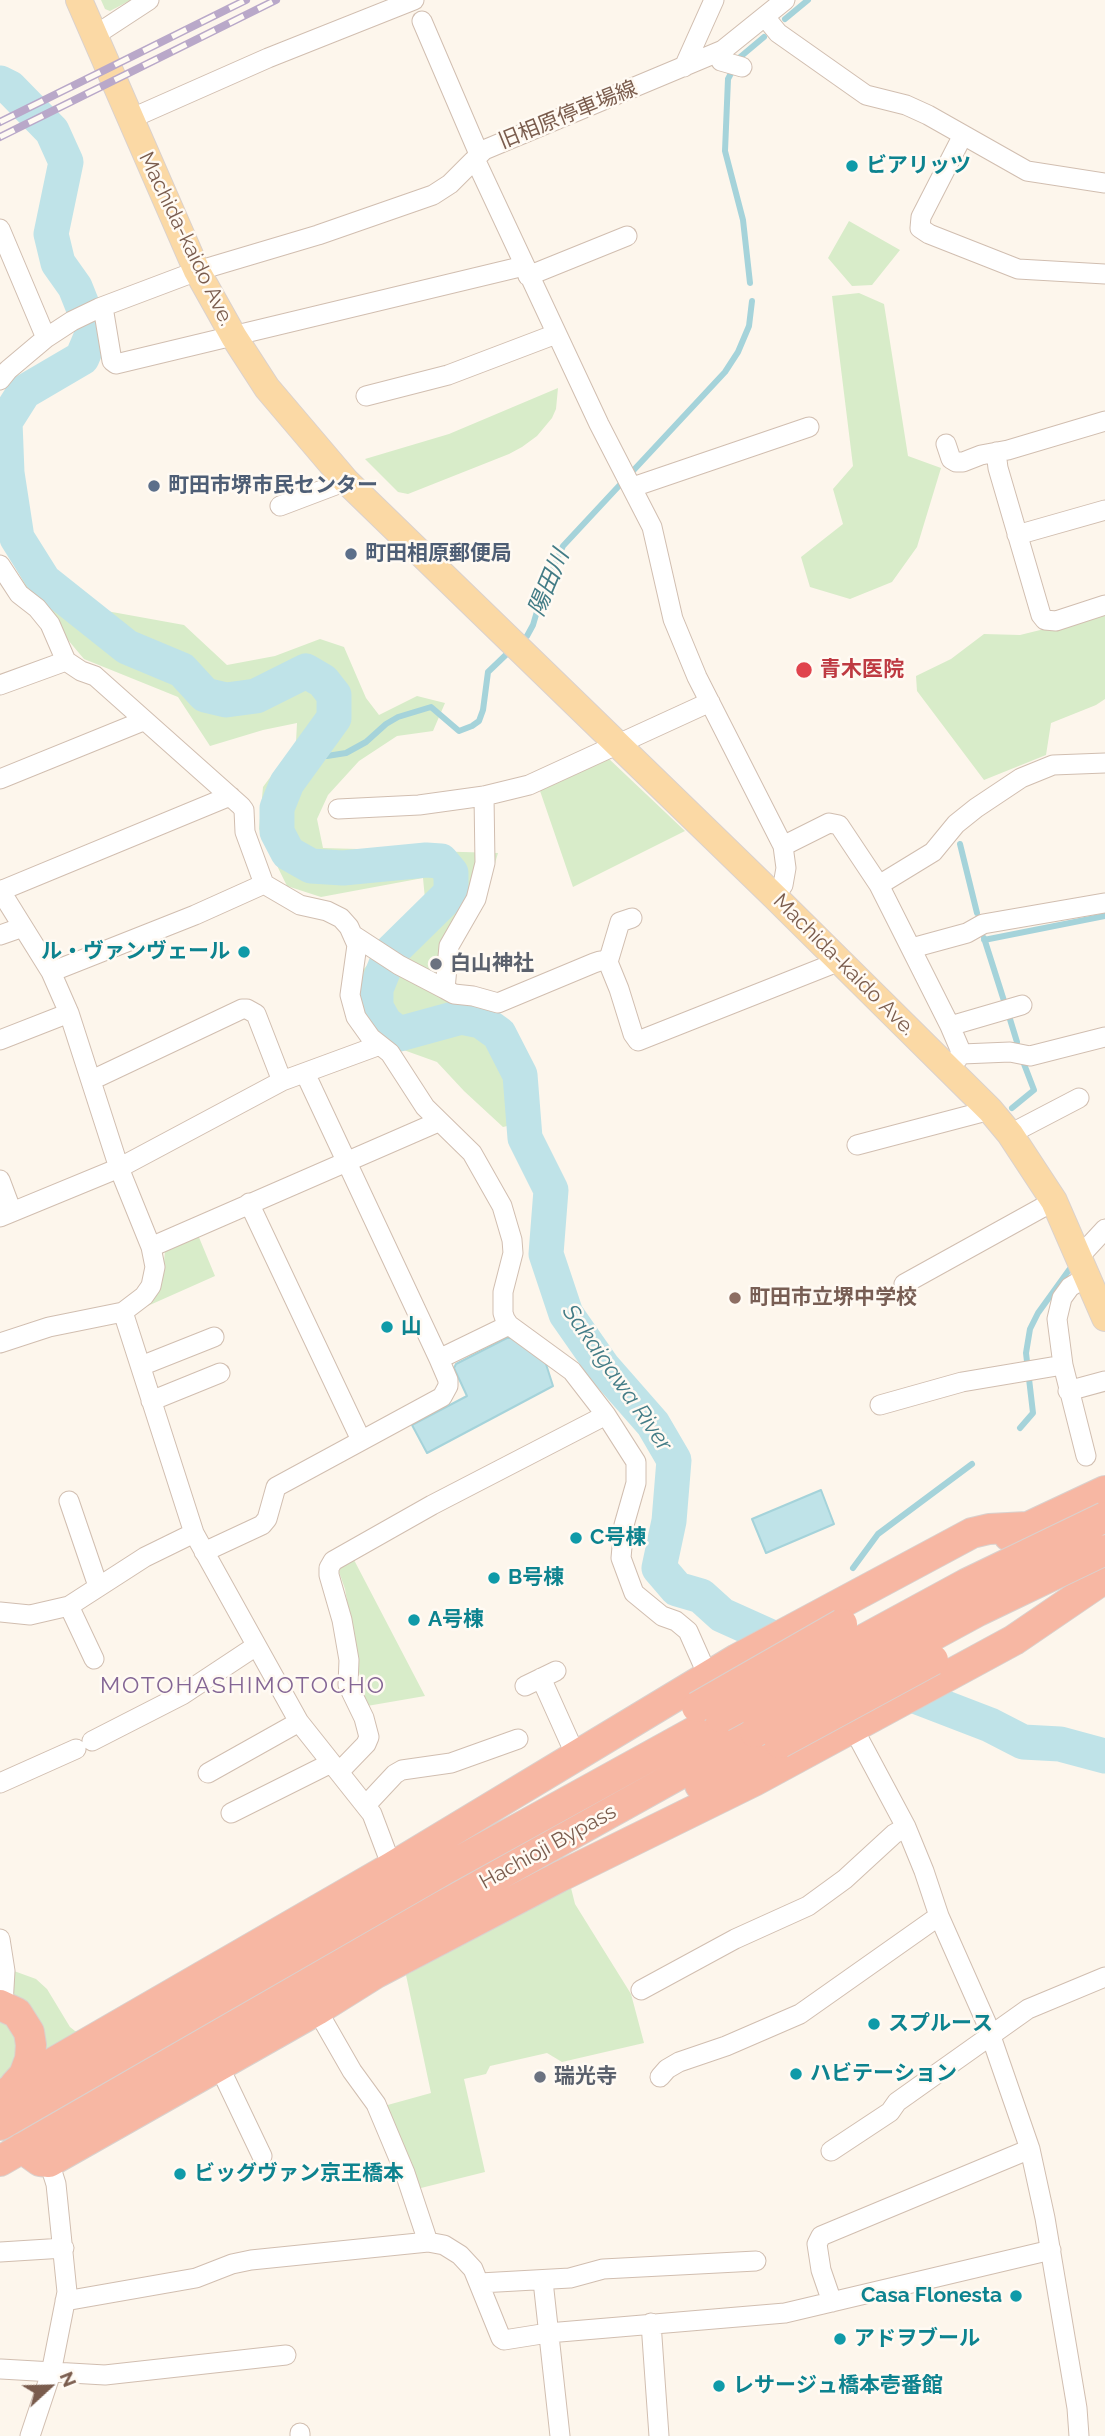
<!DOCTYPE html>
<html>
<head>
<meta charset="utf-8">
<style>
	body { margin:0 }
	#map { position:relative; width:1105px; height:2436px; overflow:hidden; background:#fdf6ec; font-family:Raleway,sans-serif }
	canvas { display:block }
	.north { position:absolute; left:14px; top:2352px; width:70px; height:70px; -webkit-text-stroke:5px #fffaf3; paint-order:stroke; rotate:68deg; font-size:19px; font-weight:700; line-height:28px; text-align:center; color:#7a5c4d }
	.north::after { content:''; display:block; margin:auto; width:24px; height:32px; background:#7a5c4d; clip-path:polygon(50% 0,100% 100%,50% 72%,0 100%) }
</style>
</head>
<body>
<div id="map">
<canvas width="1105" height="2436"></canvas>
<div class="north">N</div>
</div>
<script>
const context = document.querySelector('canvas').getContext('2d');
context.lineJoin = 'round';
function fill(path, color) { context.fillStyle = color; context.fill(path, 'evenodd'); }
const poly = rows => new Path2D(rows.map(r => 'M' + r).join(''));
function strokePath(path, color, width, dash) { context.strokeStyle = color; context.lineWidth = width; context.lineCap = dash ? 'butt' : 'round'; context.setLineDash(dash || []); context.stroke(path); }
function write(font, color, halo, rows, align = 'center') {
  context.font = font + ' Raleway,"Noto Sans JP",sans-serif'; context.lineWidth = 5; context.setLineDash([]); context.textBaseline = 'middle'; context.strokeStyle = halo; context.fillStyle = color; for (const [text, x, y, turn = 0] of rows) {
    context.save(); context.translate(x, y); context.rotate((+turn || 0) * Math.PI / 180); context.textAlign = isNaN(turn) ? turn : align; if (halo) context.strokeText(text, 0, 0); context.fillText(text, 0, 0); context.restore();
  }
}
fill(poly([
	[101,0,131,0,110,11,105,9],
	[849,221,900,250,872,285,852,286,828,258],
	[859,293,884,304,908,456,941,468,917,547,892,582,850,599,810,587,801,557,843,524,833,489,853,466,832,296],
	[558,388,556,409,552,418,537,436,522,447,509,454,408,494,398,492,365,459,449,434],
	[0,463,45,598,76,622,101,610,184,625,227,665,275,656,320,639,344,647,366,698,379,715,417,696,445,703,433,731,397,736,359,761,328,795,317,819,323,848,498,853,491,877,436,993,481,1029,507,1072,516,1124,503,1127,464,1091,437,1062,398,1048,365,1003,363,970,425,899,423,878,321,897,287,886,259,829,263,787,296,742,297,723,263,730,210,746,178,697,84,659,31,596,0,538],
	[1105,614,1105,699,1096,705,1051,723,1046,755,984,780,917,691,916,676,951,659,984,634,1020,635],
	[607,757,685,831,573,887,539,788],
	[198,1235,215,1276,143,1308,162,1283,165,1251],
	[353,1558,425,1696,367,1706,359,1672,345,1589,339,1572,342,1564],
	[571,1888,575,1904,631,1994,644,2043,562,2062,547,2053,490,2066,486,2074,464,2079,485,2172,417,2189,384,2106,431,2093,406,1975],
	[14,1971,36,1979,47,1989,70,2027,75,2031,85,2033,41,2058,12,1995],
	[0,2020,16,2034,17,2056,10,2070,0,2080]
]), '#d8ecc9');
const water = poly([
	[507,1338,513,1338,545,1361,553,1386,427,1453,412,1425,467,1396,454,1368,456,1364,507,1338],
	[821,1490,834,1524,766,1553,752,1519,821,1490]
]);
fill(water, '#bfe3e8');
strokePath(water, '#a5d3da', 2);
strokePath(poly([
	[785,19,808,0],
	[750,283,743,220,725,151,728,79,739,58,764,37],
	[520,642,527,636,533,625,543,591,563,546,725,372,738,352,749,326,752,301],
	[308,756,327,756,346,753,366,742,386,724,398,717,431,707,459,731,472,726,479,721,483,710,488,672,512,649],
	[960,844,977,913],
	[984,938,1005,1004],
	[984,940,1105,916],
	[1009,1016,1017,1042],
	[1012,1108,1034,1090,1024,1064],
	[1020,1428,1033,1413,1026,1353,1030,1329,1038,1313,1069,1270],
	[853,1568,878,1534,972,1464]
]), '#a5d3da', 6);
strokePath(poly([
	[0,83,10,88,52,131,66,162,51,234,58,263,75,287,93,332,82,358,24,392,5,422,7,473,17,538,44,581,127,647,182,670,205,695,226,700,256,696,306,671,323,681,334,695,334,718,287,783,277,808,277,832,288,853,311,866,343,868,426,860,441,861,451,873,451,893,391,952,376,989,376,1007,385,1023,399,1034,461,1017,481,1021,499,1034,520,1075,525,1138,551,1190,546,1254,566,1314,603,1367,653,1424,674,1460,669,1521,659,1568,677,1589,701,1596,722,1615,802,1651],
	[886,1685,990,1725,1023,1742,1060,1744,1105,1756]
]), '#bfe3e8', 35);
const minor = poly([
	[765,17,778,33,866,95,906,105,928,115,1027,171,1105,183],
	[422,21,479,154],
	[94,36,149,0],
	[718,53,721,61,742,67],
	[684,67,714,0],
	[130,119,268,58,414,0],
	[963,135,921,217,920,228,929,234,1018,269,1105,274],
	[475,159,599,424,652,527,673,619,697,677,783,846,786,868,783,885,775,897],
	[0,229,46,338],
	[528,276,627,236],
	[103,307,112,361,116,364,524,266],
	[0,380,8,370,46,338,72,321,99,308,197,271,318,235,433,195,450,184,484,150,723,50,785,0],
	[366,396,448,375,556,334],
	[946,444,951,459,956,462,963,462,981,455,1008,450,1105,421],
	[996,452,998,468,1041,615,1045,620,1056,621,1105,605],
	[633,487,809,427],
	[280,506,346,481],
	[1017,535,1105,510],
	[0,565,19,594,37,608,50,624,66,661,81,671,95,676,241,806,244,810,245,832,264,884,300,905,327,911,341,918,349,927,357,945,350,995,356,1017,371,1038,390,1053,425,1107,472,1153,502,1206,512,1240,513,1253,503,1292,503,1313,505,1319,509,1325,572,1371,606,1415,636,1462,636,1483,624,1525,621,1558,634,1593,662,1616,676,1621,688,1631,708,1676,717,1682],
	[0,685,66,661],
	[0,779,143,721],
	[338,809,419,805,484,796,529,785,710,702],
	[783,846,829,823,839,825,879,885,950,1026,962,1054,949,1068],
	[879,885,933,852,956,824,976,808,1021,778,1053,765,1105,763],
	[0,890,51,972,69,1013,119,1168,151,1247,155,1267,151,1286,144,1296,123,1312,49,1327,0,1343],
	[0,891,230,796],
	[632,918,620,922,608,962,619,989,633,1034,638,1041,840,961],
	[0,935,23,927],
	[353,935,399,965,445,989,454,994,473,996,498,1003,594,963,600,961,608,962],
	[912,948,967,933,983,924,1104,903],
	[51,972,195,915,264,884],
	[445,989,449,946,476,899,485,863,484,796],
	[950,1026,1022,1005],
	[0,1040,69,1013],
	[962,1054,1010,1052,1030,1056,1105,1037],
	[92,1080,242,1009,247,1009,256,1014,282,1081],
	[1010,1134,1079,1098],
	[857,1145,990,1110],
	[0,1180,12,1212],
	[249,1203,361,1440],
	[0,1217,119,1168,282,1081,380,1045],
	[151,1247,438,1122],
	[1080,1256,1105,1229],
	[904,1284,1054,1201],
	[123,1312,194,1533,299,1722,372,1814,392,1867],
	[439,1359,509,1325],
	[141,1366,214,1337],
	[1068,1391,1105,1381],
	[151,1401,220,1373],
	[880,1405,962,1382,1063,1365],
	[1086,1456,1063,1365,1057,1319,1062,1298,1070,1287,1088,1276],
	[69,1501,98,1586],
	[204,1552,262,1525,267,1519,276,1487,442,1397,448,1386,448,1380,439,1359,305,1073],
	[69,1606,94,1659],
	[0,1612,30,1615,69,1606,145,1557,194,1533],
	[541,1678,576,1756],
	[525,1686,556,1671],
	[852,1726,906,1827,924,1871,939,1916,986,2022,1030,2149,1045,2218,1077,2408,1079,2436],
	[92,1741,182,1695,256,1646],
	[339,1772,366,1744,369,1737,364,1718,348,1685,349,1660,342,1620,329,1575,329,1568,333,1561,432,1505,606,1415],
	[208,1773,299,1722],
	[0,1783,76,1749],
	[366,1805,395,1774,402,1770,451,1763,518,1739],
	[231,1813,331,1763],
	[0,1939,5,1971,3,2005],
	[641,1990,735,1939,808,1906,845,1879,894,1834,906,1827],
	[317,2010,352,2071,376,2104,405,2173,428,2242],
	[219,2066,262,2156],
	[660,2077,667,2069,679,2062,726,2046,800,2014,939,1916],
	[831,2151,890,2112,897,2102,1028,2009,1105,1977],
	[0,2252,64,2248],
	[543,2281,560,2436],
	[480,2283,570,2278,603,2269,756,2261],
	[65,2301,196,2278,232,2264,251,2260,428,2242,444,2245,460,2255,473,2269,501,2338,504,2340,548,2333,785,2313,1051,2250],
	[832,2302,821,2270,817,2244,821,2236,1030,2149],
	[651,2323,659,2436],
	[1,2369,105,2375,286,2355],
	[300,2433,300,2436],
	[30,2436,51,2373,67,2292,56,2184,49,2162]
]);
const major = poly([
	[79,0,197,271,234,337,267,388,346,481,775,897,990,1110,1010,1134,1054,1201,1105,1318]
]);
const highway = poly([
	[1009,1536,1105,1491],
	[700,1785,780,1743],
	[0,2005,17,2013,29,2032,31,2045,30,2059,24,2075,15,2085],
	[0,2097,44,2068,392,1867,737,1659,972,1533,989,1529,1027,1527],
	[0,2125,447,1868,721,1717],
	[22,2148,40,2161,49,2162,317,2010,376,1973,559,1877,754,1781,1014,1640,1105,1578],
	[0,2161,441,1907,755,1732]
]);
strokePath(minor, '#d1beb0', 21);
strokePath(major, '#dad1cd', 28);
strokePath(highway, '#dad1cd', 32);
strokePath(minor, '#fff', 19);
strokePath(major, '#fbd9a5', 26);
strokePath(highway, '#f7b7a3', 30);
const rail = poly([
	[0,122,246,0],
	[0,137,276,0]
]);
strokePath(rail, '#b9a8c9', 8);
strokePath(rail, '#fffaf3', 5, [16]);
const highwayBridge = poly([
	[697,1707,842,1624],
	[721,1717,966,1584,1105,1517],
	[755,1732,978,1611,1105,1550],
	[780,1743,933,1660]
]);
strokePath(highwayBridge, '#dad1cd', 32, []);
strokePath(highwayBridge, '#f7b7a3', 30);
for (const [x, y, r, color] of [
	[852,166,7,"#0f9aa8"],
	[154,486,7,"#5c6f8a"],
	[351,554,7,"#5c6f8a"],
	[804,670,9,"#e0444e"],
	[244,952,7,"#0f9aa8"],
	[436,964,7,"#6b7280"],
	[735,1298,7,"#8d6e63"],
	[387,1327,7,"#0f9aa8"],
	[576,1538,7,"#0f9aa8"],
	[494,1578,7,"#0f9aa8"],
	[414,1620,7,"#0f9aa8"],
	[874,2024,7,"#0f9aa8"],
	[796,2074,7,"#0f9aa8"],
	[540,2077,7,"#6b7280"],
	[180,2174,7,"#0f9aa8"],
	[1016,2296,7,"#0f9aa8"],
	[840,2339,7,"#0f9aa8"],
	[719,2386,7,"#0f9aa8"]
]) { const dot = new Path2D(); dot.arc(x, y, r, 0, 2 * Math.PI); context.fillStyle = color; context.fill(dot); strokePath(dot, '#fffaf3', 2.5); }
write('21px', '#7a5c4d', '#fffaf3', [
	["旧相原停車場線",568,115,-22],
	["Machida-kaido Ave.",186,239,64],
	["Machida-kaido Ave.",844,965,45],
	["Hachioji Bypass",548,1847,-29]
]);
write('bold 21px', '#0d838f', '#fffaf3', [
	["ビアリッツ",866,166],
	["ル・ヴァンヴェール",230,952,"right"],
	["山",401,1327],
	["C号棟",590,1538],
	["B号棟",508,1578],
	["A号棟",428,1620],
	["スプルース",888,2024],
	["ハビテーション",810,2074],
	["ビッグヴァン京王橋本",194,2174],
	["Casa Flonesta",1002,2296,"right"],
	["アドヲブール",854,2339],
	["レサージュ橋本壱番館",733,2386]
], 'left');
write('bold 21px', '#4e5e75', '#fffaf3', [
	["町田市堺市民センター",168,486],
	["町田相原郵便局",365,554]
], 'left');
write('bold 21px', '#be3a42', '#fffaf3', [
	["青木医院",820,670]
], 'left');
write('bold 21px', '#5b616d', '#fffaf3', [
	["白山神社",450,964],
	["瑞光寺",554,2077]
], 'left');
write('bold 21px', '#785e54', '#fffaf3', [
	["町田市立堺中学校",749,1298]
], 'left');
write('italic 23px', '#437c86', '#fffaf3', [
	["陽田川",549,583,-67],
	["Sakaigawa River",617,1378,55]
]);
context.letterSpacing = '2px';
write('23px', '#846695', '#fffaf3', [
	["MOTOHASHIMOTOCHO",243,1686]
]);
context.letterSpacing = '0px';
</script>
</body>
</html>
